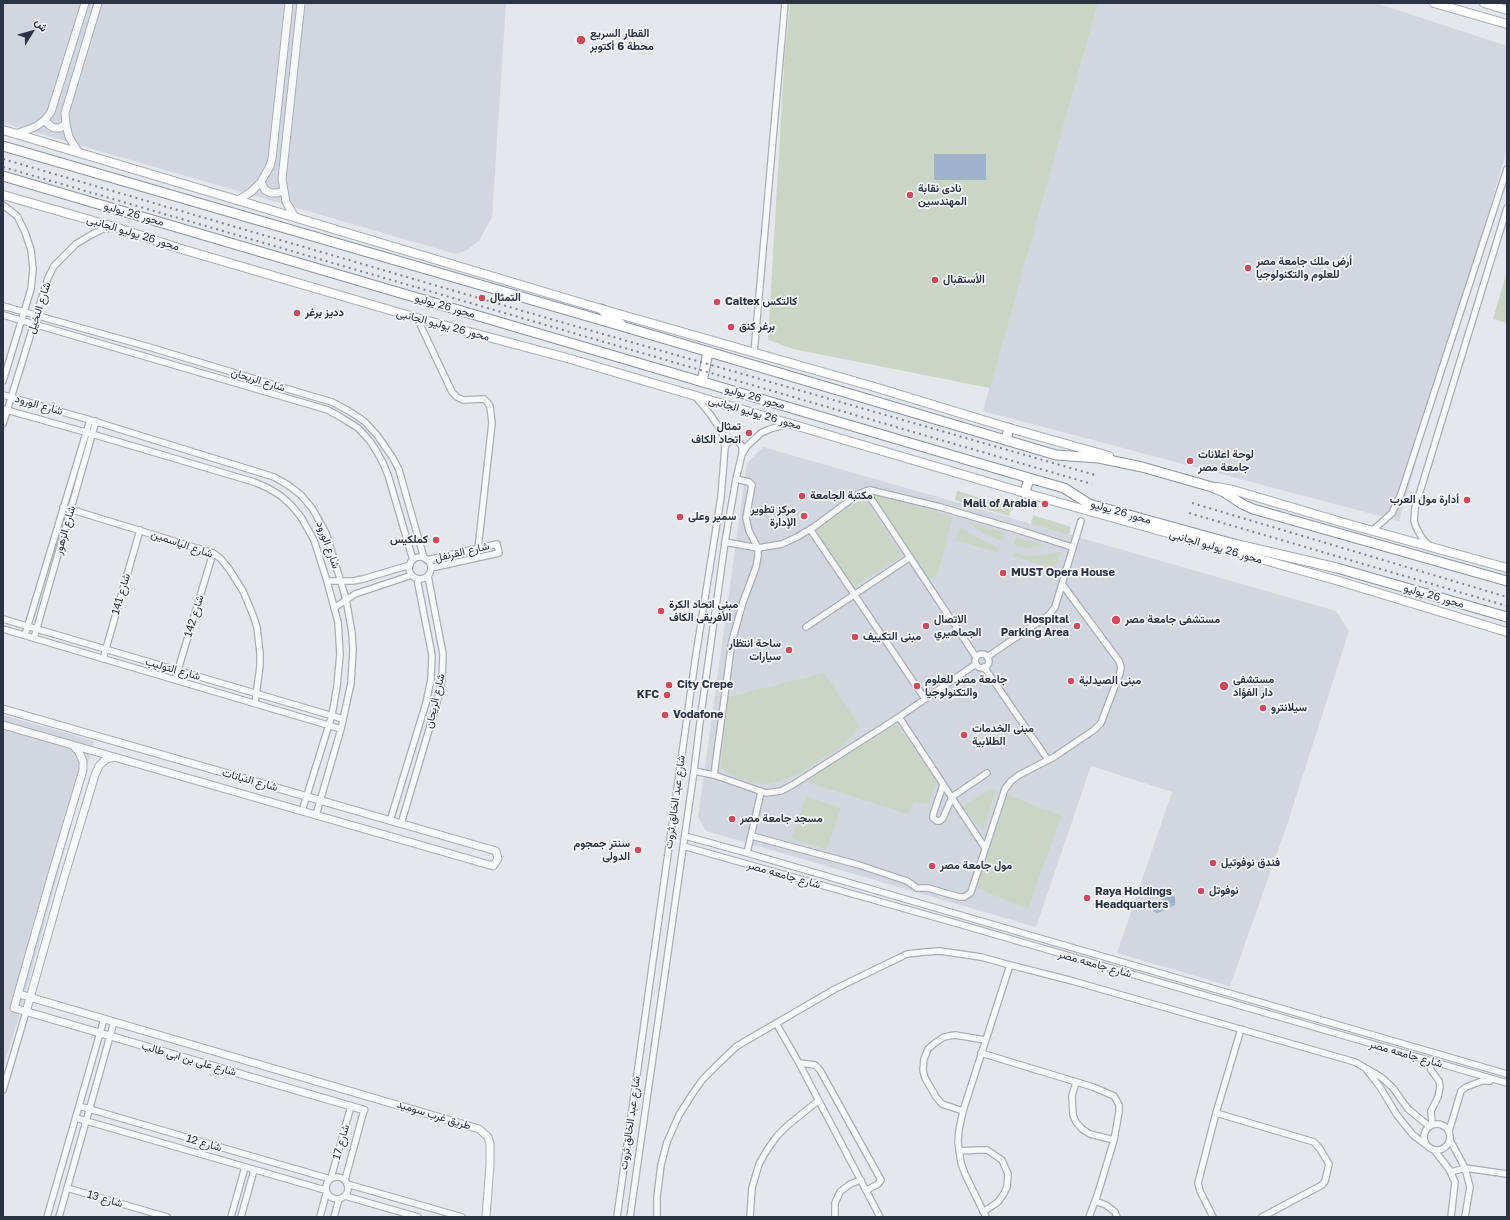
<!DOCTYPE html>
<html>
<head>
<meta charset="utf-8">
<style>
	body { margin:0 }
	#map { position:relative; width:1510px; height:1220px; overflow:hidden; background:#e4e7ec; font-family:"Golos Text",Vazirmatn,sans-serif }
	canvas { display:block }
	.frame { position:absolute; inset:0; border:4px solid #2b3445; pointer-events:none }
	.north { position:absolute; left:12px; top:12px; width:40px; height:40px; -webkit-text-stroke:3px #f4f6f9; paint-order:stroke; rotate:53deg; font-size:11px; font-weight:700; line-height:16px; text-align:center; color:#2b3445 }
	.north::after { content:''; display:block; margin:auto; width:14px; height:18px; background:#2b3445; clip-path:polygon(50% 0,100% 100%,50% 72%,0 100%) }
</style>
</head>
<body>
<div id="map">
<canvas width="1510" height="1220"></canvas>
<div class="frame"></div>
<div class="north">ش</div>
</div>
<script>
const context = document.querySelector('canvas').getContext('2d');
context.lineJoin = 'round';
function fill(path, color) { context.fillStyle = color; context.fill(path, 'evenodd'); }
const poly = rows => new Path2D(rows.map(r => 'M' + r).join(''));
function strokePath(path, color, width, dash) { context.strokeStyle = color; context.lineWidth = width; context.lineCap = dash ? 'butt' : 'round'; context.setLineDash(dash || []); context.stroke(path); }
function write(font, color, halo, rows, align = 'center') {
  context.font = font + ' "Golos Text",Vazirmatn,sans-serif'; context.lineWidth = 3.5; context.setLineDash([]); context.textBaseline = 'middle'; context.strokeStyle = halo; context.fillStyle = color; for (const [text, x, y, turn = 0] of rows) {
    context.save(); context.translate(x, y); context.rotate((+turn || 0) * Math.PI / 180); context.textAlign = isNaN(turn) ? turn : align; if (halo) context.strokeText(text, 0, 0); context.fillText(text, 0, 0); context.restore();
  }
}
fill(poly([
	[3,3,506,3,492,217,479,241,467,250,456,254,3,123],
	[1098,3,1376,3,1507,46,1507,149,1399,521,983,411],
	[763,447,1336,611,1349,631,1286,828,1230,986,1117,953,1172,792,1091,766,1036,927,706,831,698,817,747,463],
	[3,715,94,741,24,999,3,1069]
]), '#d2d6de');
fill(poly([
	[790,3,1098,3,990,388,793,349,768,340,785,51],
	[1507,271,1507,323,1493,319],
	[957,491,1012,507,1009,516,955,500],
	[873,494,953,517,937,575,926,580,871,496],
	[864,498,902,556,853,587,818,538,818,527],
	[1033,515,1071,527,1069,535,1031,524],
	[968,522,1005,533,1003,541,986,535],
	[960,527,974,536,998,548,996,552,955,540],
	[1016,537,1046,546,1030,548,1017,546,1014,545],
	[1059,552,1061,552,1054,570,1018,557,1013,557,1014,553,1034,556],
	[824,673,860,727,853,735,840,747,801,773,780,781,766,784,751,782,725,772,721,765,728,697],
	[897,724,937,781,928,804,914,802,908,814,803,781],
	[989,789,996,789,983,830,963,807],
	[1008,795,1061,816,1028,909,974,887],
	[806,796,841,808,827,850,792,838]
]), '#c9d6c5');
fill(poly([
	[934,154,986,154,986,180,934,180],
	[1169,894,1175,897,1175,905,1158,913,1154,912,1152,908,1153,904,1160,901,1165,895]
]), '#9fb4cc');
const minor = poly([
	[3,205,17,216,25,232,31,250,33,269,31,289,3,381],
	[3,306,149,347,308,395,332,402,349,411,364,421,377,435,393,458,399,470,424,558],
	[3,315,328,410,342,418,358,428,370,441,377,452,383,463,388,475,413,560],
	[417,318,452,392,457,397,463,400,484,399,487,402,490,406,492,423,477,558],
	[754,353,785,3],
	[3,395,90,420,274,477,288,485,301,495,312,508,326,533,346,599,352,633,353,650,351,683,341,729,316,815],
	[3,409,92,434,254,482,268,488,281,496,292,506,301,517,314,540,327,581,338,622,340,654,337,686,332,715,302,811],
	[3,424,48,278,54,266,76,244,89,236,103,229,113,228],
	[725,447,728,442,733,440,739,442,742,447,742,453],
	[866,491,976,657],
	[63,507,213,553,220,558,229,569,243,591,253,615,257,627,260,653,260,666,255,703],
	[810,529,925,699],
	[1372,531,1392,513,1401,494,1507,169],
	[725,542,758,548,782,544,797,537,814,527,857,495,866,491,870,490,940,507,1015,529,1072,547],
	[1430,547,1422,538,1416,527,1414,521,1415,508,1507,208],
	'409 568a11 11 0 1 1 22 0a11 11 0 1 1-22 0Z',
	[427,560,497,544,499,553,431,568],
	[327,581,353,581,363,579,410,565],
	[334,608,355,594,412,575],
	[3,619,343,719],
	[806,627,909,558],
	[3,629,341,729],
	[25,635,90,420],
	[34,638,96,421],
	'975 661a7 7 0 1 1 14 0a7 7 0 1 1-14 0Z',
	[987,657,1049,615,1055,607,1081,521],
	[103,659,140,530],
	[984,667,1048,760],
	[175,680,213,553],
	[899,717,985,848],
	[694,771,714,775,766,793,781,791,794,784,899,717,976,664],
	[714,775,732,641,743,602,756,567,758,556,758,548,749,531,746,518,752,485,749,482,736,479],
	[943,785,933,815,933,818,937,821,940,821,943,818,952,797,987,773],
	[390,821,426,703,431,679,432,655,417,579],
	[401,824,436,706,442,680,443,654,428,576],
	[685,836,747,853,1507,1074],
	[752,836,859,865,907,881,917,888,928,888,959,897,964,897,969,894,971,892,1005,789,1011,781,1019,775,1054,757,1094,730,1101,723,1120,673,1121,667,1119,661,1062,584],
	[683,846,959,924,1507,1083],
	[747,853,761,792],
	[776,1023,799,1063,880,1217],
	[981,1053,1093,1087,1114,1096,1119,1105,1119,1112,1114,1140,1098,1193,1089,1217],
	[1428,1061,1431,1070,1439,1081,1440,1087,1438,1097,1431,1111,1432,1124],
	[799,1063,815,1065,820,1070,881,1180,878,1184,867,1190],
	[1366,1069,1380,1087,1397,1115,1413,1135,1425,1144],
	[1076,1082,1072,1096,1073,1115,1076,1122,1082,1129,1090,1134,1114,1140],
	[3,1090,26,1012],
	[79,1106,330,1179],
	[963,1111,942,1104,936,1097,925,1078,923,1070,924,1059,928,1049,935,1043,944,1037,955,1035,985,1040],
	[1216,1113,1314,1142,1320,1149,1329,1164,1325,1181,1322,1185,1262,1217],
	[76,1118,325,1190],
	'1424 1137a13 13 0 1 1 26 0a13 13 0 1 1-26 0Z',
	[1449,1131,1461,1091,1466,1087,1482,1081,1490,1081],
	[1450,1140,1465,1168,1470,1187,1465,1217],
	[1434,1150,1449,1169,1455,1182,1451,1217],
	[959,1151,978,1150,987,1150,1002,1160,1008,1174,1007,1187,1003,1195,998,1202,983,1212],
	[1451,1172,1465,1168,1507,1174],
	'326 1188a11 11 0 1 1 22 0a11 11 0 1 1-22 0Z',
	[331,1178,351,1106],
	[345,1180,364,1110],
	[347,1184,462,1217],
	[67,1188,167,1217],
	[345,1196,418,1217],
	[1095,1201,1106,1205,1115,1212,1117,1217],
	[47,1217,104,1019],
	[59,1217,114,1022],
	[231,1217,245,1167],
	[241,1217,254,1170],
	[320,1217,326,1194],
	[334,1217,339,1199],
	[617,1217,695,661,721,497,725,447,722,432,710,414,696,397],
	[630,1217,694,771,701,714,725,542,736,479,742,454,747,446,761,433,770,429,789,424],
	[657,1217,657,1197,661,1165,667,1142,679,1115,693,1093,703,1079,717,1065,737,1046,835,989,907,954,925,952,940,951,981,957,1010,965,1069,980,1355,1062,1381,1077,1393,1088,1408,1109,1429,1126],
	[750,1217,752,1188,759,1164,767,1150,777,1136,788,1125,818,1101],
	[835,1217,835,1203,840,1192,850,1184,861,1180],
	[986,1217,965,1174,961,1163,958,1142,959,1130,963,1111,1010,965],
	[1213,1217,1200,1191,1198,1183,1216,1113,1241,1029]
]);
const tertiary = poly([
	[45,120,49,125,54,128,60,128,66,124],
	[16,134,35,127,45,120,51,112,85,3],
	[79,153,69,137,66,124,65,113,98,3],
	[261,182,265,190,271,193,277,193,283,191],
	[238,200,251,192,261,182,270,166,272,159,289,3],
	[295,217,286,202,282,179,301,3],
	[3,709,496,851,498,859,493,866,3,725],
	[73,745,79,752,83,761,83,770,50,881,14,1008,364,1110],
	[19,994,479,1129,488,1137,490,1144,490,1165,486,1217],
	[26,1012,63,881,95,775,99,766,106,759,115,757]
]);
const secondary = poly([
	[1434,3,1507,24],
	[1484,3,1507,10],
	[3,130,601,309,871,386,1009,428,1109,456],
	[3,195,118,228,178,248,417,318,567,358,1025,493,1339,581,1507,632],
	[1217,487,1233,490,1348,524,1507,568]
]);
const trunk = poly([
	[3,146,625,327,1056,455,1099,458,1142,467,1212,487,1224,492,1242,504,1253,509,1507,581],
	[3,176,1029,478,1064,488,1089,504,1234,544,1337,568,1507,617],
	[601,309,621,324],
	[702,382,708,352],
	[1006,440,1009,428],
	[1025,493,1029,478]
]);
strokePath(minor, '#a9aeb7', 8);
strokePath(tertiary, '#a9aeb7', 9);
strokePath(secondary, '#a9aeb7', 10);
strokePath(trunk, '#8b94a3', 11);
strokePath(minor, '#f7f8fa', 5.5);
strokePath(tertiary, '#f7f8fa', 7);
strokePath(secondary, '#fff', 8);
strokePath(trunk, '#fff', 9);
strokePath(poly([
	[3,159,554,320,1095,475],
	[3,167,1092,484],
	[1192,503,1507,597],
	[1189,513,1507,606]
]), '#7d8696', 2, [2, 4]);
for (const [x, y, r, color] of [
	[581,40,5,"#d1495b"],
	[910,195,4,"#d1495b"],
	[1248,268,4,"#d1495b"],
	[935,280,4,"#d1495b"],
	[482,298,4,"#d1495b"],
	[717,302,4,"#d1495b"],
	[297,313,4,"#d1495b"],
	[731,327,4,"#d1495b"],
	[749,433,4,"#d1495b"],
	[1190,461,4,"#d1495b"],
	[802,496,4,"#d1495b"],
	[1467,500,4,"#d1495b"],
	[1045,504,4,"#d1495b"],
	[804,516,4,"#d1495b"],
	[680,517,4,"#d1495b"],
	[436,540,4,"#d1495b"],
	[1003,573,4,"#d1495b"],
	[661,611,4,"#d1495b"],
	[1116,620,5,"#d1495b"],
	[926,626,4,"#d1495b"],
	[1077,626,4,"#d1495b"],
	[855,637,4,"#d1495b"],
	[789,650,4,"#d1495b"],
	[1071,681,4,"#d1495b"],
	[669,685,4,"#d1495b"],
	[917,686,4,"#d1495b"],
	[1224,686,5,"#d1495b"],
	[667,695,4,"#d1495b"],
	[1263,708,4,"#d1495b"],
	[665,715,4,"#d1495b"],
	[964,735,4,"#d1495b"],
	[732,819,4,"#d1495b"],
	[638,850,4,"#d1495b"],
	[1213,863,4,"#d1495b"],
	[932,866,4,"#d1495b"],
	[1201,891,4,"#d1495b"],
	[1087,898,4,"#d1495b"]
]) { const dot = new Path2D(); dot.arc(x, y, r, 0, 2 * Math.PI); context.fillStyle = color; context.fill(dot); strokePath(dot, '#f4f6f9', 1.5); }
write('bold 11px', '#2b3445', '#f4f6f9', [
	["القطار السريع",590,34],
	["محطة 6 أكتوبر",590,47],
	["نادى نقابة",918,189],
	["المهندسين",918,202],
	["أرض ملك جامعة مصر",1256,262],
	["للعلوم والتكنولوجيا",1256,275],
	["الأستقبال",943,280],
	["التمثال",490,298],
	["Caltex كالتكس",725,302],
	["دديز برغر",305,313],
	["برغر كنق",739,327],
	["تمثال",741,427,"right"],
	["اتحاد الكاف",741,440,"right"],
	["لوحة اعلانات",1198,455],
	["جامعة مصر",1198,468],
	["مكتبة الجامعة",810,496],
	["أدارة مول العرب",1459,500,"right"],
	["Mall of Arabia",1037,504,"right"],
	["مركز تطوير",796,510,"right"],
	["الإدارة",796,523,"right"],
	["سمير وعلى",688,517],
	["كملكيس",428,540,"right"],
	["MUST Opera House",1011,573],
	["مبنى اتحاد الكرة",669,605],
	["الأفريقى الكاف",669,618],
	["الاتصال",934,620],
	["الجماهيري",934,633],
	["Hospital",1069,620,"right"],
	["Parking Area",1069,633,"right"],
	["مستشفى جامعة مصر",1125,620],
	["مبنى التكييف",863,637],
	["ساحة انتظار",781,644,"right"],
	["سيارات",781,657,"right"],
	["جامعة مصر للعلوم",925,680],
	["والتكنولوجيا",925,693],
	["مستشفى",1233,680],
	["دار الفؤاد",1233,693],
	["مبنى الصيدلية",1079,681],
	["City Crepe",677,685],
	["KFC",659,695,"right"],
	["سيلانترو",1271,708],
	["Vodafone",673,715],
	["مبنى الخدمات",972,729],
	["الطلابية",972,742],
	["مسجد جامعة مصر",740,819],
	["سنتر جمجوم",630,844,"right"],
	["الدولى",630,857,"right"],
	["فندق نوفوتيل",1221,863],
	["مول جامعة مصر",940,866],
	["نوفوتل",1209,891],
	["Raya Holdings",1095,892],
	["Headquarters",1095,905]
], 'left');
write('11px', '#2b3445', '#f4f6f9', [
	["محور 26 يوليو",134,214,16],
	["محور 26 يوليو الجانبى",133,233,17],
	["محور 26 يوليو",445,306,16],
	["شارع النخيل",39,308,-72],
	["محور 26 يوليو الجانبى",443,325,15],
	["شارع الريحان",258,380,17],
	["محور 26 يوليو",755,397,16],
	["شارع الورود",39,405,16],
	["محور 26 يوليو الجانبى",755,413,16],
	["محور 26 يوليو",1121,512,16],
	["شارع الزهور",65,530,-74],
	["شارع الياسمين",182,544,19],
	["شارع الورود",328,545,70],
	["محور 26 يوليو الجانبى",1216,547,16],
	["شارع القرنفل",462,552,-13],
	["شارع 141",121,594,-74],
	["محور 26 يوليو",1434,596,16],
	["شارع 142",194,616,-73],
	["شارع التوليب",173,669,16],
	["شارع الريحان",435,701,-77],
	["شارع النباتات",250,780,16],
	["شارع عبد الخالق ثروت",675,802,-82],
	["شارع جامعه مصر",784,875,16],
	["شارع جامعه مصر",1095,964,16],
	["شارع جامعه مصر",1406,1054,16],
	["شارع على بن ابى طالب",189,1059,16],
	["طريق غرب سوميد",434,1115,17],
	["شارع عبد الخالق ثروت",630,1123,-82],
	["شارع 17",341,1142,-74],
	["شارع 12",204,1143,16],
	["شارع 13",105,1199,16]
]);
</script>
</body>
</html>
